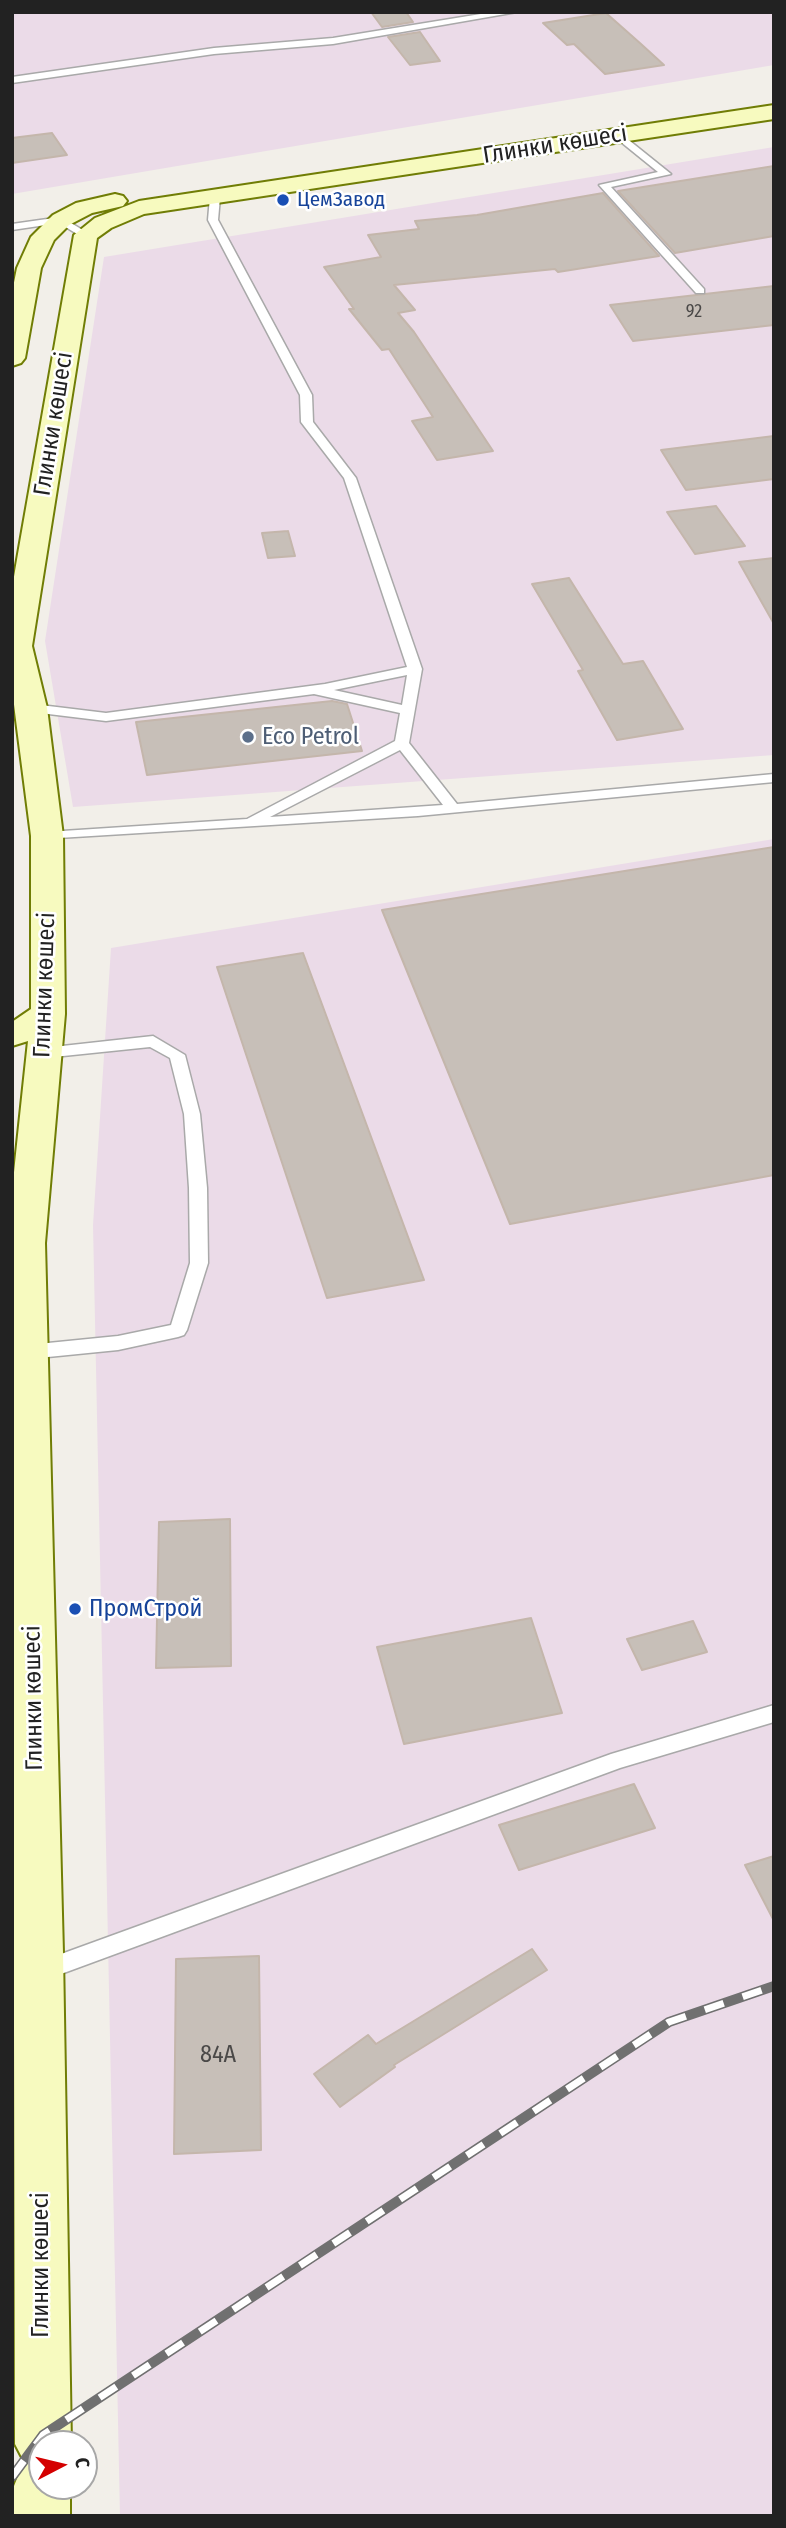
<!DOCTYPE html>
<html>
<head>
<meta charset="utf-8">
<style>
	body { margin:0 }
	#map { position:relative; width:786px; height:2528px; overflow:hidden; background:#f2efe9; font-family:"Fira Sans Condensed",sans-serif }
	canvas { display:block }
	.frame { position:absolute; inset:0; border:14px solid #222; pointer-events:none }
	.north { position:absolute; left:28px; top:2430px; width:70px; height:70px; box-sizing:border-box; background:#fff; border:2px solid #a7a7a7; border-radius:50%; rotate:83deg; font-size:19px; font-weight:700; line-height:28px; text-align:center; color:#222 }
	.north::after { content:''; display:block; margin:auto; width:24px; height:32px; background:#d40000; clip-path:polygon(50% 0,100% 100%,50% 72%,0 100%) }
</style>
</head>
<body>
<div id="map">
<canvas width="786" height="2528"></canvas>
<div class="frame"></div>
<div class="north">С</div>
</div>
<script>
const context = document.querySelector('canvas').getContext('2d');
context.lineJoin = 'round';
function fill(path, color) { context.fillStyle = color; context.fill(path, 'evenodd'); }
const poly = rows => new Path2D(rows.map(r => 'M' + r).join(''));
function strokePath(path, color, width, dash) { context.strokeStyle = color; context.lineWidth = width; context.lineCap = dash ? 'butt' : 'round'; context.setLineDash(dash || []); context.stroke(path); }
function write(font, color, halo, rows, align = 'center') {
  context.font = font + ' "Fira Sans Condensed",sans-serif'; context.lineWidth = 5; context.setLineDash([]); context.textBaseline = 'middle'; context.strokeStyle = halo; context.fillStyle = color; for (const [text, x, y, turn = 0] of rows) {
    context.save(); context.translate(x, y); context.rotate((+turn || 0) * Math.PI / 180); context.textAlign = isNaN(turn) ? turn : align; if (halo) context.strokeText(text, 0, 0); context.fillText(text, 0, 0); context.restore();
  }
}
fill(poly([
	[12,12,774,12,774,65,12,194],
	[774,147,774,755,73,807,45,641,104,257],
	[774,839,774,2516,120,2516,93,1225,111,948]
]), '#ebdbe8');
const building = poly([
	[371,12,406,12,413,22,382,27,371,12],
	[606,13,641,44,664,65,605,74,574,44,567,45,543,23,606,13],
	[420,32,440,61,410,65,388,37,420,32],
	[52,133,67,155,12,163,12,138,52,133],
	[774,166,774,236,675,253,618,191,774,166],
	[603,193,659,256,558,272,555,269,394,285,415,310,398,313,414,332,493,451,437,460,412,421,433,417,389,349,382,350,349,309,354,309,324,267,381,257,368,235,419,229,415,221,477,215,603,193],
	[774,286,774,325,633,341,610,305,774,286],
	[774,436,774,479,686,490,661,450,774,436],
	[716,506,745,546,695,554,667,512,716,506],
	[288,531,295,556,268,558,262,533,288,531],
	[774,558,774,624,739,562,774,558],
	[569,578,623,664,643,661,683,729,617,740,578,671,583,670,532,584,569,578],
	[332,701,347,704,362,751,147,775,136,722,332,701],
	[774,847,774,1175,510,1224,382,910,774,847],
	[303,953,424,1280,327,1298,217,967,303,953],
	[230,1519,231,1666,156,1668,159,1522,230,1519],
	[531,1618,562,1713,404,1744,377,1647,531,1618],
	[693,1621,707,1652,642,1670,627,1639,693,1621],
	[634,1784,655,1828,519,1870,499,1825,634,1784],
	[774,1856,774,1921,745,1865,774,1856],
	[532,1949,547,1970,394,2065,395,2067,340,2107,314,2074,368,2035,376,2044,532,1949],
	[259,1956,261,2150,174,2154,176,1959,259,1956]
]);
fill(building, '#c7bfb8');
strokePath(building, '#c4b6ab', 2);
const service = poly([
	[493,12,517,12,333,44,214,54,12,83,12,77,214,48,333,38,493,12],
	[620,133,671,174,611,187,704,289,704,293,696,293,599,185,658,172,616,138,616,134,620,133],
	[215,194,220,197,218,220,312,395,313,422,356,478,422,669,409,743,457,804,774,774,774,782,418,816,42,839,40,836,42,833,47,832,247,819,395,741,400,713,314,694,106,721,32,712,25,708,32,704,106,713,325,684,407,667,344,478,301,422,300,395,208,220,210,197,215,194],
	[407,675,402,705,334,690,407,675],
	[400,750,443,805,270,817,400,750],
	[61,217,91,235,82,237,59,223,12,230,12,224,61,217],
	[153,1036,185,1055,200,1114,207,1188,208,1263,187,1330,184,1335,178,1337,118,1350,28,1359,22,1357,19,1352,22,1347,28,1345,118,1336,171,1325,190,1263,189,1188,184,1114,170,1058,150,1047,44,1058,36,1053,44,1048,153,1036],
	[774,1705,774,1722,620,1768,42,1981,34,1978,31,1971,34,1964,42,1961,611,1754,774,1705]
]);
const secondary = poly([
	[774,105,774,119,144,214,111,228,97,238,32,646,47,708,63,836,65,1014,45,1243,63,1953,71,2444,42,2444,42,2486,70,2486,70,2516,14,2516,14,2486,22,2466,26,2465,15,2444,12,1191,28,1041,12,1046,12,1022,31,1009,31,836,12,689,12,588,74,235,95,218,139,201,774,105],
	[115,194,123,196,127,201,123,206,92,213,69,225,54,240,41,268,25,358,21,363,12,366,12,292,17,268,31,237,53,215,76,203,115,194]
]);
strokePath(service, '#a9a9a9', 3);
strokePath(secondary, '#707d05', 4);
fill(service, '#fff');
fill(secondary, '#f7fabf');
const rail = poly([
	[12,2477,43,2435,669,2022,774,1986]
]);
strokePath(rail, '#707070', 10);
strokePath(rail, '#fff', 7, [20]);
for (const [x, y, r, color] of [
	[283,200,7,"#1a4fb4"],
	[248,737,7,"#5c6f8a"],
	[75,1609,7,"#1a4fb4"]
]) { const dot = new Path2D(); dot.arc(x, y, r, 0, 2 * Math.PI); context.fillStyle = color; context.fill(dot); strokePath(dot, '#fff', 2.5); }
write('18px', '#4b4948', null, [
	["92",694,312]
]);
write('21px', '#164399', '#fff', [
	["ЦемЗавод",297,200]
], 'left');
write('24px', '#222', '#fff', [
	["Глинки көшесі",555,145,-9],
	["Глинки көшесі",54,424,-81],
	["Глинки көшесі",45,985,-88],
	["Глинки көшесі",34,1698,-91],
	["Глинки көшесі",41,2265,-90]
]);
write('24px', '#4e5e75', '#fff', [
	["Eco Petrol",262,737]
], 'left');
write('24px', '#164399', '#fff', [
	["ПромСтрой",89,1609]
], 'left');
write('24px', '#4b4948', null, [
	["84А",218,2055]
]);
</script>
</body>
</html>
